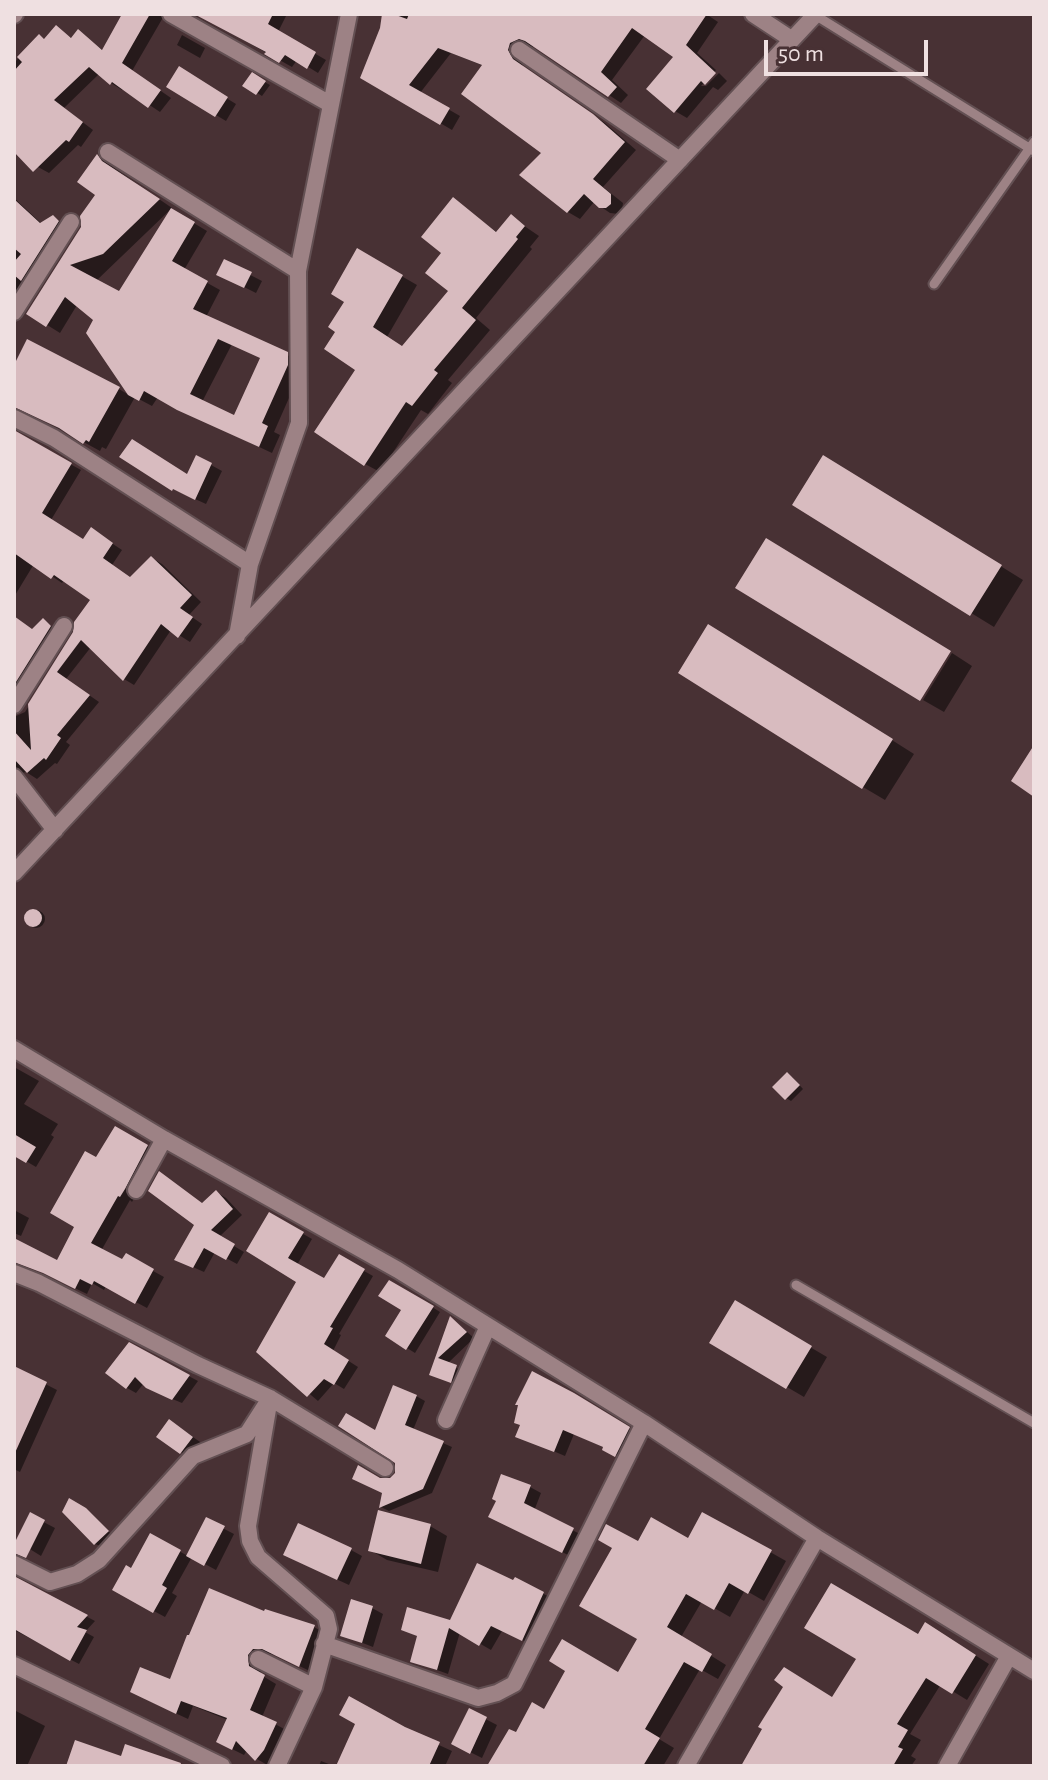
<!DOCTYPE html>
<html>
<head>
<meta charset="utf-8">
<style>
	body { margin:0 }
	#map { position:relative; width:1048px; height:1780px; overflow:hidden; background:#483134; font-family:"Alegreya Sans",sans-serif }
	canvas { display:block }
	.frame { position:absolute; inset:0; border:16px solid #efe0e1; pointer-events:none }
	.scale { position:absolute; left:764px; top:40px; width:164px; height:36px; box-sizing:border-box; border:4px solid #efe0e1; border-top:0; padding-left:10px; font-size:24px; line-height:28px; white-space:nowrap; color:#efe0e1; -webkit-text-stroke:6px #483134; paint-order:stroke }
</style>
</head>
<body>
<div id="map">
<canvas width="1048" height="1780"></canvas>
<div class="frame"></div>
<div class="scale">50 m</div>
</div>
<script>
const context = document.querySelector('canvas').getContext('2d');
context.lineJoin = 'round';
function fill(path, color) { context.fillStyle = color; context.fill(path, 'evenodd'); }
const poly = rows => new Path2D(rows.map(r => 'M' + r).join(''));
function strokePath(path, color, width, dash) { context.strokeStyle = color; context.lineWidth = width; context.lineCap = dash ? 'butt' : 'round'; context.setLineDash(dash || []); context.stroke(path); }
fill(poly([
	[125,14,165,14,132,71,171,98,160,112,124,88,122,90,111,83,99,74,64,108,93,130,81,147,78,145,49,173,38,167,14,143,14,63,39,36,46,40,57,28,73,39,79,32,104,51],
	[197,14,287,14,278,32,326,60,318,73,297,60,292,67],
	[384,14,706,14,718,22,697,53,716,70,701,86,706,86,719,73,727,81,718,90,713,87,687,118,675,111,676,57,645,35,612,80,628,95,621,103,537,47,526,46,519,58,524,68,605,123,636,150,603,187,623,203,622,210,619,214,610,213,594,202,580,219,568,212,544,153,484,66,451,53,420,93,460,116,452,130,362,77,382,28],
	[182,35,205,48,200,58,177,45],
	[179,69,236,104,226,121,169,87],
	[252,75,270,85,262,96,245,85],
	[98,157,172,208,96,281,119,294,172,210,207,231,184,270,220,290,206,317,300,361,300,373,274,432,280,435,272,453,193,416,158,397,152,406,135,397,106,449,102,447,100,451,14,404,14,369,119,389,132,397,96,319,77,305,60,333,28,313,83,228,97,195],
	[232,344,262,358,235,417,202,402],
	[14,198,42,224,53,217,64,224,14,306],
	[453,200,498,233,511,217,539,236,530,247,532,249,476,318,490,330,448,380,452,383,428,414,421,410,380,472,365,464,358,369,338,331,358,251,417,285,387,337,403,348,450,291,444,253],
	[225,262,262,281,256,293,230,280],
	[14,433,81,470,51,520,84,541,101,536,122,550,112,565,131,579,152,558,162,564,201,602,189,615,202,624,190,642,171,630,134,685,124,679,91,647,66,679,99,702,66,742,70,745,57,764,55,763,37,779,26,772,17,774,14,783,14,717,25,712,75,633,92,599,64,580,62,583,34,564,14,597],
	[211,465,222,471,206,504,173,489],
	[846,470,1023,580,994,627,795,505],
	[14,616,33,631,43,620,60,633,14,709],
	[732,639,914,754,885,800,863,787],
	[952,653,972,666,944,712,923,700],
	'27 919a9 9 0 1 1 18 0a9 9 0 1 1-18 0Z',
	[14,1067,39,1081,24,1104,58,1124,51,1135,54,1137,36,1167,14,1154],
	[792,1077,803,1089,791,1101,786,1098],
	[116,1128,158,1153,136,1195,132,1202,130,1200,101,1251,123,1262,126,1256,164,1277,147,1308,106,1286,104,1290,92,1283,87,1294,37,1270,58,1263,77,1226,96,1160],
	[216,1192,226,1198,242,1215,219,1237,244,1252,237,1264,215,1252,204,1272,186,1264,203,1205],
	[14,1210,29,1218,21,1236,14,1233],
	[270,1215,312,1239,297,1265,325,1280,339,1257,373,1276,339,1334,341,1335,333,1351,358,1367,344,1389,334,1383,318,1401,259,1351,299,1281,249,1251],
	[418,1298,440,1312,415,1353,407,1348],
	[735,1303,827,1357,804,1397,712,1343],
	[451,1318,474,1338,447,1364,465,1372,461,1385,432,1374],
	[130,1345,198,1381,182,1403,158,1393,144,1383,136,1393,127,1388],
	[16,1369,57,1390,20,1472,14,1469],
	[574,1394,639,1435,626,1461,605,1448,574,1434,565,1456,518,1436],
	[416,1396,425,1401,413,1430,452,1447,432,1493,389,1511,381,1507,384,1493,380,1480,390,1480,397,1474,397,1462,376,1433],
	[180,1428,203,1444,192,1459,181,1452],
	[530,1487,541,1493,534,1511,584,1536,574,1558,502,1522],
	[70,1501,91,1513,112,1535,100,1546,95,1544],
	[703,1514,786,1561,764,1601,745,1590,730,1617,702,1601,681,1637,726,1665,718,1679,700,1669,659,1739,674,1748,663,1766,498,1766,516,1735,545,1712,619,1675,640,1638,638,1544,689,1540],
	[30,1515,55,1528,41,1556,17,1541],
	[207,1520,234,1534,216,1570,192,1557,172,1593,177,1596,165,1617,115,1590,132,1571,151,1536,188,1556],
	[430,1526,447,1536,438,1572,387,1560,370,1550],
	[351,1550,362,1556,349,1585,297,1561],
	[14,1576,17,1580,95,1621,85,1632,94,1637,79,1664,14,1630],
	[516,1579,553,1599,533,1645,502,1631,491,1650,460,1632,448,1674,412,1661,419,1637,403,1629,451,1622],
	[372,1608,383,1614,373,1647,342,1635],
	[266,1614,314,1627,326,1634,312,1672,276,1655,270,1654,260,1660,261,1675,276,1684,262,1717,288,1731,269,1766,257,1759,247,1750,244,1755,230,1748,228,1720,193,1706,188,1719,145,1699],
	[940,1633,989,1664,967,1700,941,1684,910,1734,921,1740,911,1756,916,1759,911,1766,743,1766,918,1637],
	[14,1710,45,1726,27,1766,14,1766],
	[470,1711,497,1725,482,1758,464,1749],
	[404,1729,452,1751,445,1766,339,1766],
	[321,1761,334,1766,319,1766]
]), '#0007');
fill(poly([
	[122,14,150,14,122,63,161,90,148,108,112,82,110,85,89,67,54,100,83,122,69,142,66,140,33,172,14,152,14,71,22,62,17,57,39,34,44,39,56,25,71,38,78,29,102,50],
	[194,14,273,14,268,24,316,52,307,69,285,55,279,63,264,54,266,52],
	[382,14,393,14,407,19,409,14,707,14,686,45,716,73,705,85,701,81,674,113,646,89,673,57,632,28,601,72,617,87,608,97,525,41,519,39,510,43,508,50,513,59,593,114,625,142,593,179,611,194,611,204,606,208,599,208,584,194,567,213,519,175,541,153,461,94,482,65,438,48,409,85,450,108,440,125,360,78,380,28],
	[179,66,228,97,215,117,166,87],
	[252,72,266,81,256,95,242,86],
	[97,154,102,161,160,199,103,254,70,265,119,291,171,208,195,222,172,261,208,281,193,309,288,352,288,365,262,423,268,426,259,447,177,410,144,391,139,401,128,395,86,333,93,320,65,297,46,327,26,314,81,227,80,216,95,195,77,182],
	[218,339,260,358,234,415,190,394],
	[453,197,496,232,511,214,525,226,516,237,518,239,462,308,476,320,434,370,438,373,412,406,406,402,364,466,314,432,355,370,324,349,335,332,328,327,344,302,331,294,357,248,403,275,373,327,402,346,448,291,425,273,441,253,421,237],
	[14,199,40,223,53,215,59,221,21,281,14,275,14,262,21,254,14,248],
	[224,259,252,272,244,288,216,275],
	[27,339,120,387,89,442,86,440,83,444,59,428,14,407,14,365],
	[14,430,72,463,42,513,83,539,91,527,113,543,103,558,130,577,151,556,192,595,180,608,193,617,178,638,161,624,123,681,81,640,57,672,90,695,57,735,61,738,46,760,44,758,27,773,14,759,14,731,31,750,28,704,73,632,74,622,90,600,54,575,51,579,14,553],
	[132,439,187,474,196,455,212,463,195,500,173,489,172,491,119,457],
	[823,455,1002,565,970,616,792,505],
	[766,538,951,651,920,701,735,588],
	[14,616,32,629,43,618,51,626,16,682],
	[708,624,893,739,862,789,678,673],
	[1034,745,1034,797,1011,781],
	'24 918a9 9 0 1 1 18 0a9 9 0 1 1-18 0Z',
	[787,1072,800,1085,785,1100,772,1087],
	[115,1126,148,1145,125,1189,120,1197,118,1196,91,1243,122,1259,126,1253,154,1269,135,1304,94,1281,92,1285,80,1279,75,1289,43,1273,14,1262,14,1238,57,1260,74,1227,50,1213,85,1151,96,1157],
	[14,1134,36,1147,26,1163,14,1156],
	[159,1171,202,1203,216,1190,233,1209,211,1230,235,1244,226,1260,204,1248,193,1268,174,1260,194,1225,148,1191],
	[269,1212,304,1232,288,1258,324,1278,339,1254,365,1269,330,1327,333,1328,324,1344,349,1360,334,1385,324,1379,307,1397,256,1352,296,1282,246,1251],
	[389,1280,434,1306,406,1350,385,1336,401,1310,378,1296],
	[735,1300,812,1346,786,1389,709,1343],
	[450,1316,467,1332,438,1358,457,1365,451,1383,429,1375],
	[129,1342,190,1375,172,1400,146,1388,135,1377,126,1389,105,1373],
	[14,1366,47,1382,14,1455],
	[532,1371,574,1393,630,1427,615,1457,602,1450,603,1447,563,1430,554,1452,515,1437,520,1425,514,1423,518,1405,515,1405],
	[393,1385,417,1395,405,1425,444,1441,423,1489,379,1508,382,1493,352,1479,358,1465,380,1478,390,1478,395,1473,395,1463,338,1426,346,1413,375,1430],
	[169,1419,193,1437,180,1454,156,1437],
	[501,1474,531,1485,524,1503,574,1528,562,1553,488,1517,496,1501,492,1499],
	[69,1498,86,1508,109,1531,94,1545,62,1512],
	[378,1510,431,1524,421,1564,368,1551],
	[30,1512,45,1520,26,1558,14,1553,14,1544],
	[702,1512,772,1550,748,1594,729,1583,714,1610,686,1594,667,1627,712,1654,702,1672,684,1662,645,1729,660,1738,643,1766,487,1766,509,1729,516,1732,532,1702,544,1709,565,1671,549,1661,562,1639,618,1672,637,1639,579,1606,612,1548,598,1540,606,1524,638,1541,651,1517,688,1538],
	[206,1517,225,1526,204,1566,186,1556],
	[298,1523,352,1548,337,1580,283,1555],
	[150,1533,181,1550,162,1585,167,1588,153,1613,112,1590,126,1565,131,1568],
	[477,1563,513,1580,515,1577,544,1592,522,1641,491,1626,479,1646,449,1628,437,1670,410,1662,417,1636,401,1630,407,1607,450,1620],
	[14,1576,88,1615,77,1627,87,1630,70,1661,14,1629],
	[831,1583,918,1634,925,1622,976,1655,952,1694,926,1678,897,1724,908,1730,898,1747,903,1749,893,1766,741,1766,762,1729,758,1727,783,1687,774,1680,784,1667,832,1697,856,1659,804,1628],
	[209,1588,264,1611,265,1609,315,1625,299,1667,262,1649,253,1649,248,1655,249,1666,265,1675,250,1710,277,1722,264,1750,255,1761,236,1741,232,1750,216,1742,227,1718,181,1701,176,1714,130,1692,140,1667,170,1679,187,1635,189,1635],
	[351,1599,373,1606,362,1643,340,1636],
	[349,1696,405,1727,440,1742,429,1766,336,1766,355,1724,339,1715],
	[469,1708,487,1717,470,1754,451,1744],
	[75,1740,121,1756,125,1744,181,1763,180,1766,66,1766]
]), '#d8bbbf');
const lane = poly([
	[815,15,1034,151],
	[934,284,1034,142],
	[796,1285,1034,1423]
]);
const street = poly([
	[171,14,330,104],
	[753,14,791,39],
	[14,15,15,14],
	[519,50,680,160],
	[108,152,298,271],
	[14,312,71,222],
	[14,418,54,438,250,564],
	[237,636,250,564,299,423,298,271,349,14],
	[14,705,64,626],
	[14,777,55,830],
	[14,873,816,14],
	[14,1049,164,1139,398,1270,644,1423,817,1538,1034,1671],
	[136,1190,164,1139],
	[14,1273,39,1283,198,1365,270,1398,385,1468],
	[270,1398,248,1526,250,1541,258,1557,326,1616,329,1629,314,1687,277,1766],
	[446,1420,488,1326],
	[14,1564,50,1582,77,1574,99,1560,193,1456,247,1434,265,1406],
	[324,1644,478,1698,497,1693,514,1684,644,1423],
	[258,1659,314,1687],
	[14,1665,222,1766],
	[686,1766,817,1538],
	[947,1766,1009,1656]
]);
strokePath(lane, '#635053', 13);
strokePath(street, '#635053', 20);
strokePath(lane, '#9d8285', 9);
strokePath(street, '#9d8285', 16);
</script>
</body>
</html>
